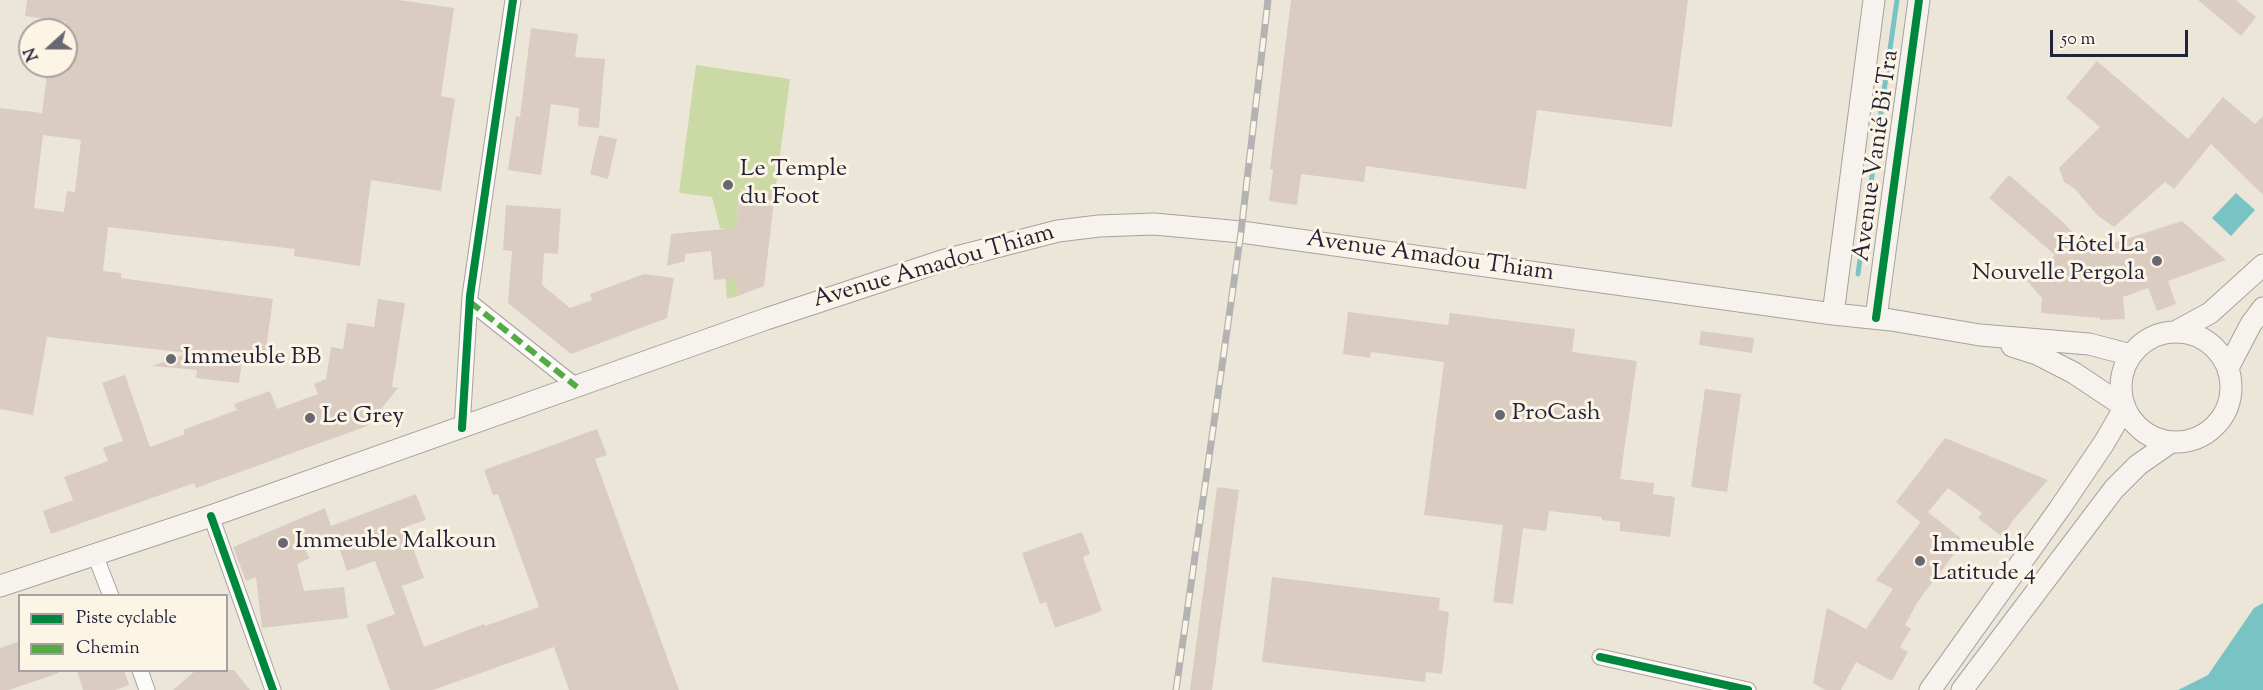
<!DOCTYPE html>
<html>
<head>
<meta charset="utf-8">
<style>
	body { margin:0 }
	#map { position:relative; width:2263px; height:690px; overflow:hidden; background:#ece6d9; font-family:"Sorts Mill Goudy",serif }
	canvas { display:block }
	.legend { position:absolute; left:18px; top:594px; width:210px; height:78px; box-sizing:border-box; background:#fcf5e5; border:2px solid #a5a1a1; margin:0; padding:8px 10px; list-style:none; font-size:18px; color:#22223b }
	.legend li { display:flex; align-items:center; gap:12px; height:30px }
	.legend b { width:30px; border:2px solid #a5a1a1 }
	.north { position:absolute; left:18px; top:18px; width:60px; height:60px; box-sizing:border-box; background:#fcf5e5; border:2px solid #a5a1a1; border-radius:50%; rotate:249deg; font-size:16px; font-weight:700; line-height:24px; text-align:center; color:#22223b }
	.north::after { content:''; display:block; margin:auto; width:21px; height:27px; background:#696772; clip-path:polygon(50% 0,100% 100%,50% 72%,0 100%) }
	.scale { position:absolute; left:2050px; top:30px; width:138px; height:27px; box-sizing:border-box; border:3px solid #22223b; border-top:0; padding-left:8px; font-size:18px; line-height:21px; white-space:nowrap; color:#22223b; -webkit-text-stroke:4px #fcf5e5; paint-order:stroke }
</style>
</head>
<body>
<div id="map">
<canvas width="2263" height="690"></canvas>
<ul class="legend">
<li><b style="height:8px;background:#00873e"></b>Piste cyclable</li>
<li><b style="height:8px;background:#53aa46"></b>Chemin</li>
</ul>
<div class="north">N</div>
<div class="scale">50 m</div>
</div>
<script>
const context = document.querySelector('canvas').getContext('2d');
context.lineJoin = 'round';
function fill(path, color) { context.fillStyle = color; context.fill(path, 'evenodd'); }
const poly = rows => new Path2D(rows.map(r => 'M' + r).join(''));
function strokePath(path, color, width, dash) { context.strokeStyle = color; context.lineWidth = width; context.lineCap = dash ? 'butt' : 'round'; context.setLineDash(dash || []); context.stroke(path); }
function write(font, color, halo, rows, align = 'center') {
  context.font = font + ' "Sorts Mill Goudy",serif'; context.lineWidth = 6; context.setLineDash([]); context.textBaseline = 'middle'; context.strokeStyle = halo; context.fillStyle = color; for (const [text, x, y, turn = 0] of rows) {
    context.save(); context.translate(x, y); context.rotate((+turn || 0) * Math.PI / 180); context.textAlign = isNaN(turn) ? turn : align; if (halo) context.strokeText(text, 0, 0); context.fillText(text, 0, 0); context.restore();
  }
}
fill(poly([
	[696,65,790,79,775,193,740,189,734,248,738,296,727,299,723,250,726,229,720,228,712,197,679,193]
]), '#cbdaa4');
fill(poly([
	[2236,193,2255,210,2231,236,2212,218],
	[2263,603,2263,690,2178,690,2208,675,2254,608]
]), '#78c4c5');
strokePath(poly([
	[1858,274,1897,0]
]), '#78c4c5', 5);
fill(poly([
	[27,0,399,0,454,8,441,96,455,99,441,191,371,180,360,266,294,256,295,249,108,227,103,271,121,273,121,278,273,299,264,364,242,361,239,383,196,378,197,370,152,366,188,353,47,337,33,415,0,409,0,108,42,113,48,66,66,66,66,22,25,16],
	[43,135,81,140,75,192,67,191,64,212,34,208],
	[1291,0,1688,0,1672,127,1537,110,1526,189,1366,166,1364,182,1301,174,1297,205,1269,201,1273,170,1270,169],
	[2198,0,2236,0,2256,17,2241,36],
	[531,28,578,34,575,57,605,59,599,128,578,126,579,108,551,104,541,175,508,170,516,116,520,117],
	[2097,61,2188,139,2223,97,2255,124,2263,116,2263,195,2211,144,2174,189,2165,182,2114,227,2097,215,2074,188,2064,182,2059,168,2100,127,2066,98],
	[599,135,617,139,608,179,590,174],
	[2009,175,2065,224,2088,249,2085,252,2182,221,2226,260,2168,281,2176,304,2157,311,2148,288,2123,297,2125,319,2100,320,2100,318,2041,313,2042,298,2027,281,2055,255,1989,198],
	[740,190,775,193,764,286,738,296,736,278,714,280,711,251,685,254,685,261,667,266,671,234,736,228],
	[506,205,561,209,558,254,544,253,542,285,570,308,592,300,590,294,644,274,674,278,667,318,571,354,508,303,512,251,503,250],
	[378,299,405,303,392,387,398,388,367,426,196,488,194,483,51,534,43,511,73,500,64,477,108,461,103,448,123,441,102,383,125,375,150,447,185,434,183,430,237,410,234,404,270,391,277,409,318,394,314,384,326,379,331,347,343,349,347,323,374,327],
	[1348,312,1448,325,1450,313,1575,329,1572,352,1637,361,1620,479,1654,483,1653,494,1675,497,1670,537,1620,531,1620,522,1602,520,1602,517,1549,511,1546,531,1523,528,1513,604,1493,602,1503,525,1424,515,1444,362,1371,352,1370,358,1343,354],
	[1701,331,1754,338,1752,353,1699,345],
	[1705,389,1741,394,1727,492,1691,487],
	[597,429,607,455,595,459,679,690,569,690,554,647,433,690,390,690,366,625,395,614,375,561,347,571,336,539,305,550,310,558,297,564,304,591,344,587,348,618,262,628,256,577,246,581,233,547,325,508,331,526,416,494,426,520,405,527,424,578,402,586,424,647,484,624,485,626,539,607,498,494,493,495,484,470],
	[1945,438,2048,480,2014,519,2002,537,1978,518,1982,513,1948,488,1928,512,1964,541,1918,601,1905,625,1911,629,1900,647,1908,652,1892,681,1856,662,1841,690,1825,690,1813,683,1827,608,1866,629,1893,589,1876,580,1923,519,1920,522,1896,502],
	[1217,487,1239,490,1212,690,1190,690],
	[1082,532,1090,554,1083,557,1102,611,1055,628,1046,602,1040,604,1022,553],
	[1272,577,1440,598,1439,610,1449,612,1442,674,1426,672,1425,682,1262,662],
	[20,641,20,670,58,670,59,673,9,690,0,690,0,648],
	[77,670,124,670,129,685,115,690,83,690],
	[196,670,234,670,250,690,173,690]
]), '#daccc1');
const street = poly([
	[470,302,577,387],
	[462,428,470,296,513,0],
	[211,516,273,690],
	[95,555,111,596],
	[1600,657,1748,690],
	[140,670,147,690]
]);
const secondary = poly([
	[1833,314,1874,0],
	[1876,318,1919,0],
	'2121 387a55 55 0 1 1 110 0a55 55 0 1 1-110 0Z',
	[2175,332,2210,313,2263,265],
	[2012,346,2037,354,2074,373,2125,407],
	[2228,368,2251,324,2263,308],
	[0,586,211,516,766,319,945,260,1058,231,1099,226,1154,224,1241,232,1833,314,1891,320,1980,335,2089,344,2131,355],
	[1930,690,2060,508,2104,443,2125,407],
	[1962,690,2114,489,2138,465,2171,442]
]);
strokePath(street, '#a6a29e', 17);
strokePath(secondary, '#a6a29e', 23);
strokePath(street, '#fcfbf9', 15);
strokePath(secondary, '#f6f3ee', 21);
const rail = poly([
	[1176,690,1241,232,1268,0]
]);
strokePath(rail, '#b4b3b4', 7);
strokePath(rail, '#fcf5e5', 4.5, [14]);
strokePath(poly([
	[470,302,577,387]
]), '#53aa46', 6, [12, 6]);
strokePath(poly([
	[1876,318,1919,0],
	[462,428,470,296,513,0],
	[211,516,273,690],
	[1600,657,1748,690]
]), '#00873e', 8);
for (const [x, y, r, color] of [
	[728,185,6,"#696772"],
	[2157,261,6,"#696772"],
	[171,359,6,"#696772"],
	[1500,415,6,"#696772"],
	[310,418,6,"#696772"],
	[283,543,6,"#696772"],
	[1920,561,6,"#696772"]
]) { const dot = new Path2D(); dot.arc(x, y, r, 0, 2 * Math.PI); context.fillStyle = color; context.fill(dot); strokePath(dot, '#fcf5e5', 2); }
write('24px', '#22223b', '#fcf5e5', [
	["Avenue Vanié Bi Tra",1878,156,-82],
	["Avenue Amadou Thiam",1430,258,8],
	["Avenue Amadou Thiam",934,268,-16]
]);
write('24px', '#22223b', '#fcf5e5', [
	["Le Temple",740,171],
	["du Foot",740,199],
	["Hôtel La",2145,247,"right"],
	["Nouvelle Pergola",2145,275,"right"],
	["Immeuble BB",183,359],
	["ProCash",1512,415],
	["Le Grey",322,418],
	["Immeuble Malkoun",295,543],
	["Immeuble",1932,547],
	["Latitude 4",1932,575]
], 'left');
</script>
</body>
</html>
